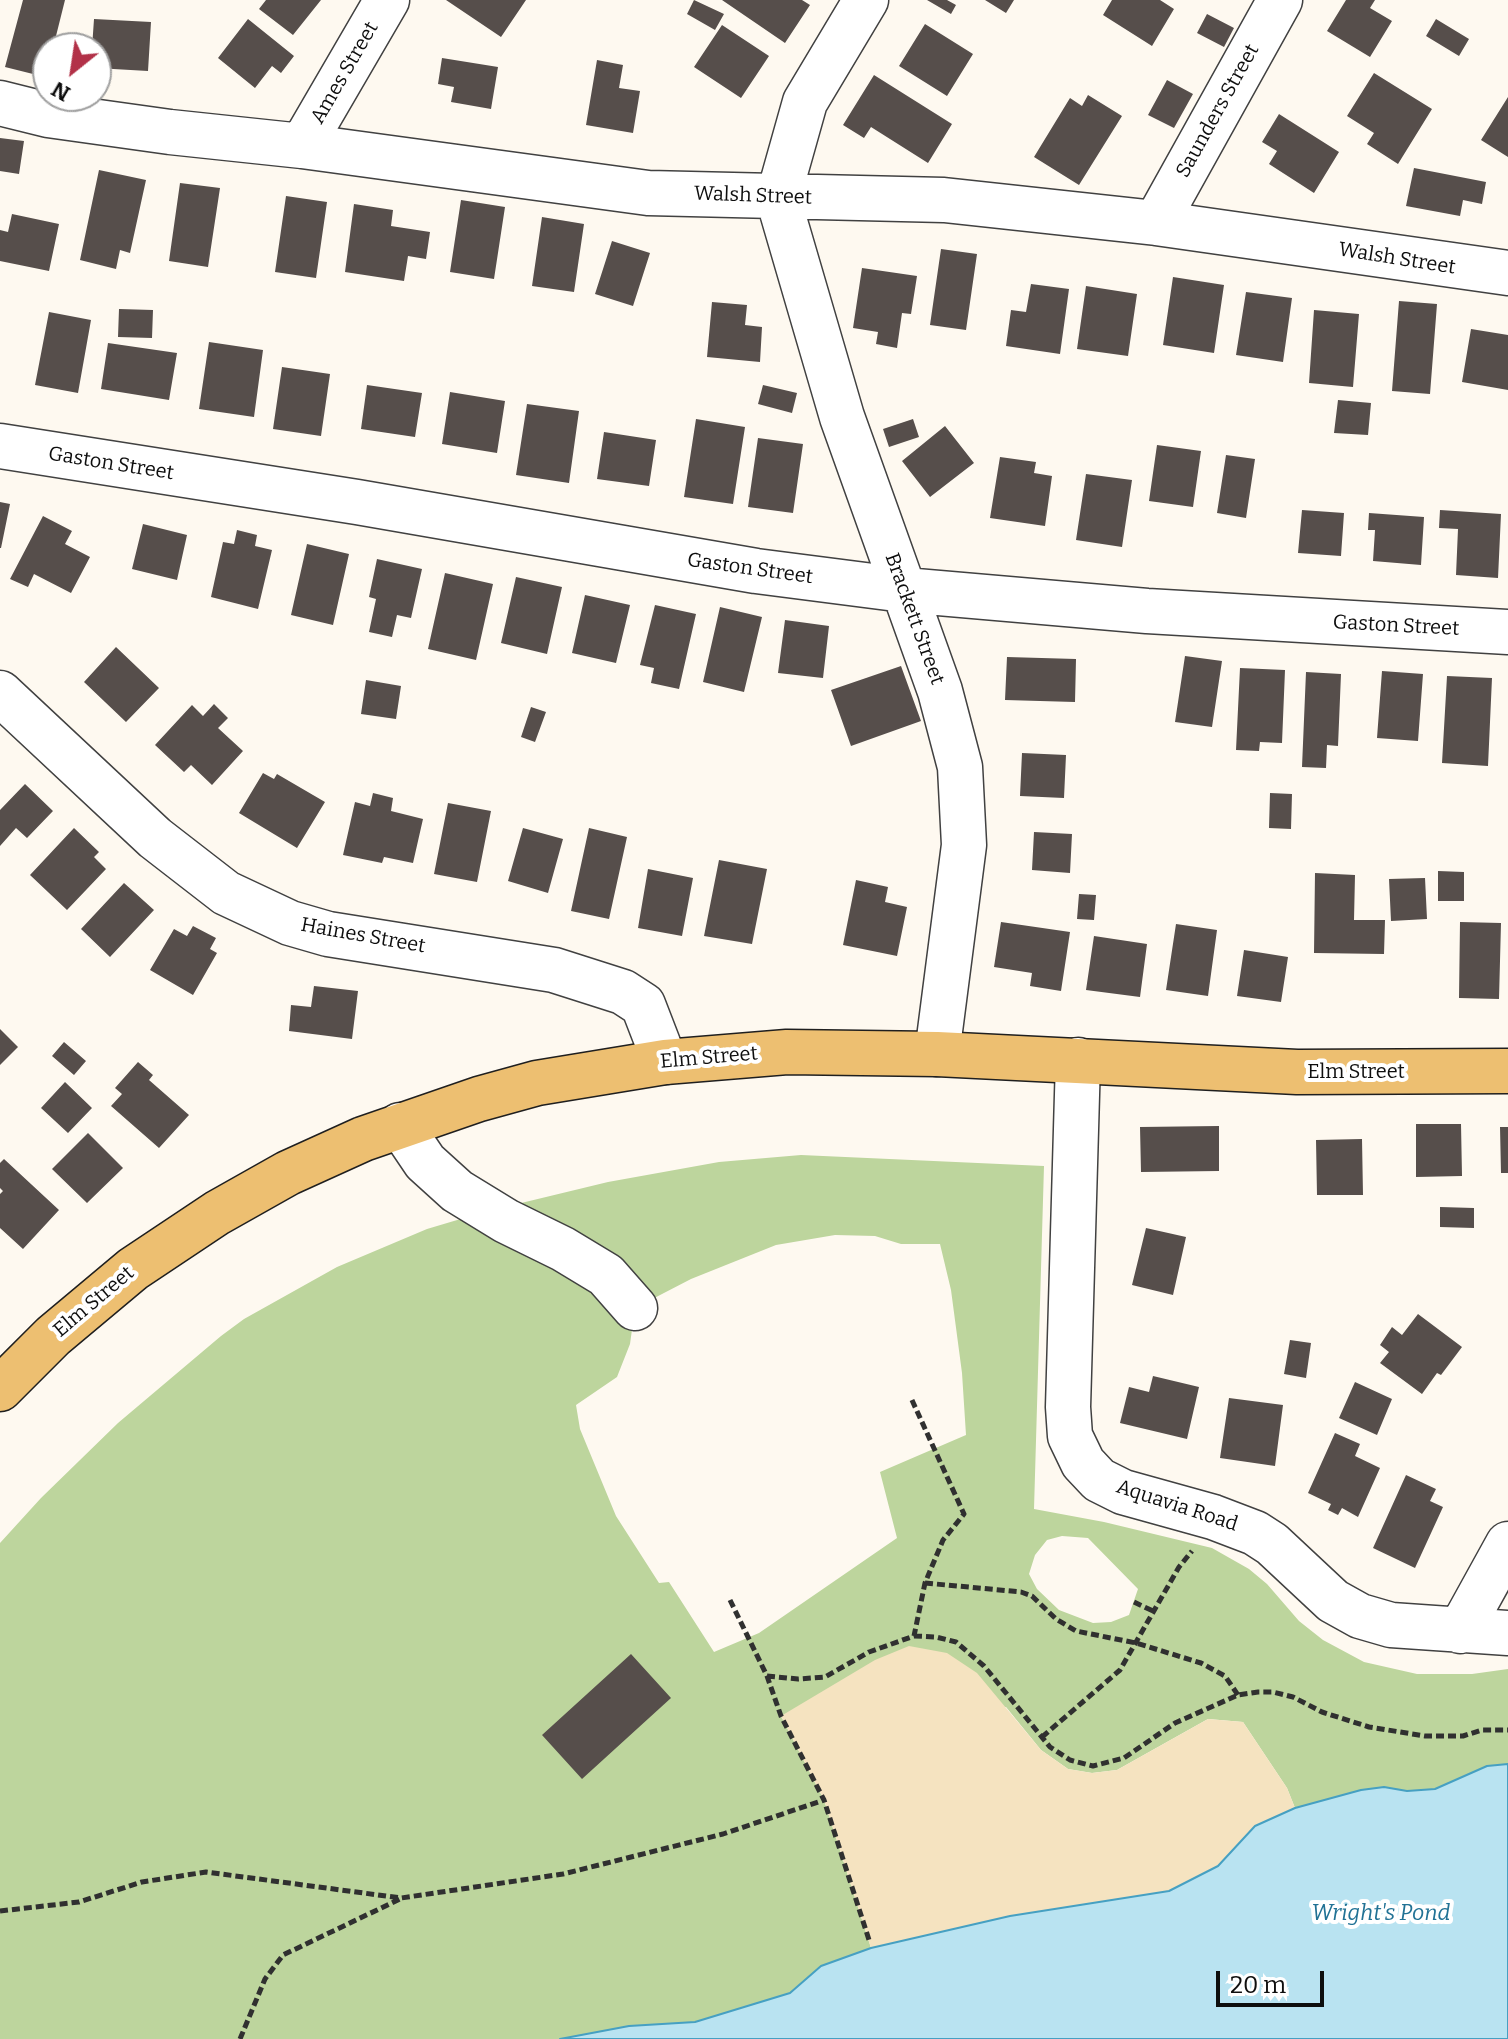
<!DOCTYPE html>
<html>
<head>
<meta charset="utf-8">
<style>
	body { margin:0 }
	#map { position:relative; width:1508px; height:2039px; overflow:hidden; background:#fef9f0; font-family:Bitter,serif }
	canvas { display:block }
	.north { position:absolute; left:32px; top:32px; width:80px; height:80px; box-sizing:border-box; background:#fff; border:2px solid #9f9f9f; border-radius:50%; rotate:210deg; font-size:22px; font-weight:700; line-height:32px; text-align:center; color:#0e0e0e }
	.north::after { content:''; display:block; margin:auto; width:28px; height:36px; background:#b23148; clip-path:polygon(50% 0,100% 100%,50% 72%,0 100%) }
	.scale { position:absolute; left:1216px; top:1971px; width:108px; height:36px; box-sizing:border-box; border:4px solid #0e0e0e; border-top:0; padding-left:10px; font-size:24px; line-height:28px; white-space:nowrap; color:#0e0e0e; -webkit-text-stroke:6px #fff; paint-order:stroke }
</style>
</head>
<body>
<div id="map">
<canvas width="1508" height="2039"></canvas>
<div class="north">N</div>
<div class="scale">20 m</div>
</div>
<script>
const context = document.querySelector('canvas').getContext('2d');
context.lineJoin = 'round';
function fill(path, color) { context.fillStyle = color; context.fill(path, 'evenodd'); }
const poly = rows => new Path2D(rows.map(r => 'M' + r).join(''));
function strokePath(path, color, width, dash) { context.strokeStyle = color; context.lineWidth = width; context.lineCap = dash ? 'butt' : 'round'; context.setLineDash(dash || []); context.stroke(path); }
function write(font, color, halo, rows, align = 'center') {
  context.font = font + ' Bitter,serif'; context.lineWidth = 8; context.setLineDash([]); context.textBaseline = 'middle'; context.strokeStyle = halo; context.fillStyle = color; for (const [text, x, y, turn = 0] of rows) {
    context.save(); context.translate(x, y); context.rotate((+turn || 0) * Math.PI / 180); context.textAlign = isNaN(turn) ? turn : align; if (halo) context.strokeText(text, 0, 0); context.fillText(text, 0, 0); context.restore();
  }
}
fill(poly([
	[801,1155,1044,1166,1034,1509,1104,1522,1212,1548,1249,1569,1267,1584,1299,1621,1323,1640,1364,1662,1417,1674,1472,1674,1508,1669,1508,1764,1487,1766,1435,1789,1407,1791,1384,1787,1361,1790,1295,1808,1287,1788,1243,1722,1208,1719,1117,1770,1092,1773,1068,1769,1041,1750,1006,1707,781,1716,824,1800,871,1948,821,1966,791,1993,695,2022,629,2026,560,2039,0,2039,0,1543,41,1498,118,1423,221,1336,244,1319,337,1267,427,1229,484,1212,608,1182,719,1162],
	[835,1235,875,1236,901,1244,940,1244,951,1290,962,1373,966,1435,880,1472,897,1538,759,1633,714,1652,669,1582,659,1583,616,1516,580,1429,576,1405,617,1377,630,1344,635,1308,691,1279,776,1245],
	[1062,1536,1088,1538,1138,1589,1129,1615,1111,1622,1093,1623,1059,1610,1037,1589,1029,1574,1035,1555,1047,1540]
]), '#bdd59d');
fill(poly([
	[909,1646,947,1653,977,1673,1041,1750,1068,1769,1092,1773,1117,1770,1208,1719,1243,1722,1287,1788,1295,1808,1255,1826,1218,1866,1169,1891,1010,1916,871,1948,824,1800,781,1716,875,1660]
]), '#f5e3c0');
const water = poly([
	[1508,1764,1508,2039,560,2039,629,2026,695,2022,790,1993,821,1966,871,1948,1010,1916,1169,1891,1218,1866,1255,1826,1295,1808,1361,1790,1384,1787,1407,1791,1435,1789,1487,1766,1508,1764]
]);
fill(water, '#b9e3f1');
strokePath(water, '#46a0c2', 2);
fill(poly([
	[23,0,65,0,53,48,48,48,45,77,5,67],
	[266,0,321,0,293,35,259,9],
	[446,0,526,0,501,37],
	[694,0,724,14,715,30,687,14],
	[722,0,802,0,810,5,785,43],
	[927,0,947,0,956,5,951,14],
	[985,0,1014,0,1006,13],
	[1112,0,1160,0,1174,9,1152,46,1103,15],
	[1346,0,1375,0,1370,8,1392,21,1370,57,1327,31],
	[1207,14,1234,28,1224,47,1197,33],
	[94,19,151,22,148,71,96,68,96,48,92,48],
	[248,19,294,56,281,73,272,66,255,88,218,58],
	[1436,19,1469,39,1459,56,1426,36],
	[925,24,973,54,947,96,899,66],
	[722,25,769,56,741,98,694,67],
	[442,58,498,67,491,109,451,102,454,87,438,84],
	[597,60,623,65,619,88,640,91,633,133,586,125],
	[1374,73,1432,109,1398,164,1367,144,1374,133,1347,116],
	[874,75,952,124,928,163,871,127,864,138,843,125],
	[1167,80,1193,94,1174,128,1148,115],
	[1088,95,1122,116,1079,185,1034,157,1070,98,1082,106],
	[1508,97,1508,157,1481,140],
	[1279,114,1339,152,1314,193,1269,164,1277,151,1262,142],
	[0,138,24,141,19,174,0,171],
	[1414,168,1486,182,1482,204,1463,200,1460,216,1406,206],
	[99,170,146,180,130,253,120,250,116,269,80,260],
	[180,183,220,188,208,267,169,261],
	[286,196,327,202,316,278,275,272],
	[461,200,505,207,494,279,450,272],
	[354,204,393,210,391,226,430,232,426,259,408,256,404,281,345,272],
	[12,214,59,224,49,271,0,261,0,230,8,232],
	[542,217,584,224,574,292,532,286],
	[612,241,650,253,633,306,595,294],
	[941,249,977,254,966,330,930,325],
	[862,268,917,276,911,314,902,313,897,348,876,344,878,332,853,328],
	[1173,277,1224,285,1214,353,1163,345],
	[1031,284,1069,289,1060,354,1006,346,1011,310,1026,312],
	[1086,286,1137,294,1128,356,1077,349],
	[1246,292,1292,298,1283,362,1236,355],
	[1399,301,1437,304,1430,394,1392,391],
	[712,302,747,305,745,325,762,327,760,362,707,357],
	[119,309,153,310,152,338,118,337],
	[1314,310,1359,314,1353,387,1309,383],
	[49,312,91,320,78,393,35,385],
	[1471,329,1508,335,1508,390,1462,382],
	[209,342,263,350,254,417,199,409],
	[108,343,177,353,169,400,101,389],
	[282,367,330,374,321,436,273,429],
	[367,385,422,393,415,437,361,429],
	[763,385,797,393,792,413,758,404],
	[450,392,505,401,497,453,442,444],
	[1338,400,1371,403,1368,435,1334,433],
	[527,404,579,411,569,483,516,475],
	[696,419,745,427,733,504,684,497],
	[913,419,919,437,889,447,883,429],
	[945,426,974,463,930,497,902,461],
	[604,432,656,440,649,486,597,479],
	[758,438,803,444,793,513,748,507],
	[1157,445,1201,451,1193,507,1149,501],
	[1226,455,1255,459,1246,518,1217,513],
	[1000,457,1036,462,1034,473,1052,476,1045,526,990,518],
	[1086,474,1132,480,1122,547,1076,540],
	[0,502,10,504,1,548,0,548],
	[1302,510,1344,513,1341,556,1298,553],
	[1440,510,1501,514,1498,578,1456,575,1458,529,1439,528],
	[1369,513,1424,517,1421,565,1373,561,1375,530,1368,530],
	[43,516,72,531,65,544,90,557,71,593,34,574,28,587,10,579],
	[143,524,187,535,177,580,132,569],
	[237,530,257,535,255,546,272,550,258,609,211,597,223,542,234,544],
	[307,544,349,554,333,625,291,615],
	[377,559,422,569,411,618,397,615,392,637,369,632,376,599,369,597],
	[445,573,493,584,476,660,428,649],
	[516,577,562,587,547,654,501,643],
	[585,595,630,605,616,663,572,653],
	[655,605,696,614,679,689,651,683,654,668,640,665],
	[720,607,762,617,744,692,703,682],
	[785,620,829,626,823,678,778,673],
	[116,647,159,688,126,722,84,682],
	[1185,656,1222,661,1212,727,1175,722],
	[1007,657,1076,659,1075,702,1005,700],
	[901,666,921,721,851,746,831,690],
	[1240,668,1285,670,1282,743,1260,742,1259,751,1236,750],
	[1382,671,1423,674,1418,741,1377,738],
	[1306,672,1341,674,1338,746,1327,745,1326,768,1302,767],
	[1447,676,1492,678,1488,766,1442,763],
	[366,680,401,686,396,719,361,714],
	[214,704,228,718,218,728,243,751,212,785,191,765,184,772,155,745,192,705,203,716],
	[531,707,546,712,535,742,521,737],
	[1022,753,1066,755,1064,798,1020,796],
	[263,773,274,779,277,774,325,802,297,848,239,813],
	[25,784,53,811,27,838,16,828,0,846,0,810],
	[373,793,393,798,391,811,423,819,413,863,384,857,382,863,343,855,355,802,370,806],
	[1270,793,1292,794,1291,829,1269,828],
	[448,803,491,811,477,882,434,874],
	[74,828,99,852,94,857,106,869,67,910,30,875],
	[523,828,563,839,548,893,508,881],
	[589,828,627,837,609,919,571,911],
	[1034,832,1072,834,1070,873,1032,870],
	[719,860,767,869,752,944,704,936],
	[648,869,693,878,682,936,638,928],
	[1438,871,1464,872,1464,901,1438,901],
	[1315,873,1355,875,1354,920,1385,920,1384,954,1314,953],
	[1425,878,1427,919,1391,921,1389,879],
	[856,880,888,887,885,902,907,907,897,956,843,945],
	[124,883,154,910,110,957,81,929],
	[1079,894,1096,895,1094,920,1077,919],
	[1001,922,1070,932,1061,991,1030,986,1032,973,994,967],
	[1460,922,1501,923,1499,999,1459,998],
	[1176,924,1217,930,1208,996,1166,990],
	[193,926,216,938,210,949,217,953,193,995,150,970,174,929,187,936],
	[1094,936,1147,944,1140,997,1086,990],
	[1244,950,1288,957,1281,1002,1237,996],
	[314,986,358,991,352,1039,289,1031,291,1005,311,1007],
	[0,1029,18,1047,0,1065],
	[64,1042,86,1061,74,1075,52,1056],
	[138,1062,153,1075,149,1080,189,1115,159,1148,111,1106,122,1094,115,1088],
	[65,1082,92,1108,68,1133,41,1108],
	[1416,1124,1461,1124,1462,1176,1416,1177],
	[1219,1126,1219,1171,1141,1172,1140,1127],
	[1500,1127,1508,1127,1508,1173,1501,1173],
	[88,1133,123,1168,87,1203,52,1169],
	[1362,1139,1363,1195,1317,1195,1316,1140],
	[4,1159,59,1210,23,1249,0,1228,0,1194,3,1191,0,1188,0,1163],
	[1440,1207,1474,1208,1474,1228,1440,1227],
	[1146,1228,1186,1237,1173,1295,1132,1285],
	[1418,1314,1462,1347,1441,1375,1437,1373,1422,1394,1380,1363,1389,1352,1380,1345,1392,1327,1402,1335],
	[1290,1340,1311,1343,1306,1378,1284,1374],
	[1153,1376,1199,1387,1187,1439,1120,1423,1129,1387,1149,1392],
	[1355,1382,1392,1399,1377,1435,1339,1418],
	[1229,1398,1283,1405,1275,1466,1220,1458],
	[1335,1433,1360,1444,1355,1456,1380,1468,1358,1517,1342,1508,1338,1515,1328,1510,1331,1504,1308,1493],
	[1406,1475,1436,1489,1430,1501,1443,1507,1415,1568,1373,1548],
	[631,1654,671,1698,582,1779,542,1735]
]), '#564e4b');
const minor = poly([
	[866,0,805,102,778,198,842,417,940,691,960,767,964,845,937,1054],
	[0,103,48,115,170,132,302,146,648,193,944,200,1156,223,1508,273],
	[302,146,387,0],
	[1156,223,1280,0],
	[0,446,357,502,756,571,904,590,1147,611,1508,632],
	[0,693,155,838,226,893,290,923,328,934,554,970,623,992,643,1005,665,1062],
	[1078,1060,1068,1407,1070,1436,1083,1463,1099,1480,1123,1492,1213,1517,1255,1533,1272,1544,1333,1601,1360,1616,1391,1625,1508,1633],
	[400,1125,425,1162,457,1191,506,1221,563,1249,606,1275,635,1308],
	[1460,1631,1508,1544]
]);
const major = poly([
	[0,1389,53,1336,133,1269,217,1213,288,1173,363,1139,479,1099,537,1083,665,1062,787,1052,937,1054,1297,1072,1508,1071]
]);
strokePath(minor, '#414141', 47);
strokePath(major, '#1f1f1f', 47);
strokePath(poly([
	[925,1583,1021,1592,1032,1596,1056,1619,1076,1631,1136,1643,1201,1663,1225,1676,1238,1695],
	[730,1600,767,1676,781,1716,824,1800,870,1943],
	[1134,1602,1153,1611],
	[914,1636,936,1637,956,1642,984,1666,1050,1747,1070,1760,1093,1766,1124,1758,1175,1723,1238,1695,1258,1692,1273,1692,1293,1697,1322,1712,1369,1727,1425,1736,1463,1736,1482,1730,1508,1730],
	[767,1676,798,1679,825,1677,869,1652,914,1636,925,1583,943,1540,964,1514,911,1398],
	[1042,1737,1120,1670,1179,1567,1192,1551],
	[0,1911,79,1902,142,1882,206,1872,401,1898,563,1874,723,1834,824,1800],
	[240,2039,265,1979,283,1955,400,1899]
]), '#303030', 5, [8, 4]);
strokePath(minor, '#fff', 44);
strokePath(major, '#edbf71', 44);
write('20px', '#0e0e0e', '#fff', [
	["Ames Street",345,73,-60],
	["Saunders Street",1218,111,-61],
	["Walsh Street",753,196,2],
	["Walsh Street",1397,259,9],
	["Gaston Street",111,464,9],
	["Gaston Street",750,569,8],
	["Brackett Street",914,619,70],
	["Gaston Street",1396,626,3],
	["Haines Street",363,936,10],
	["Elm Street",709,1058,-5],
	["Elm Street",1356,1072],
	["Elm Street",94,1302,-40],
	["Aquavia Road",1177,1506,18]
]);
write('italic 22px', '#217295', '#fff', [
	["Wright's Pond",1381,1914]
]);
</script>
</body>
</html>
